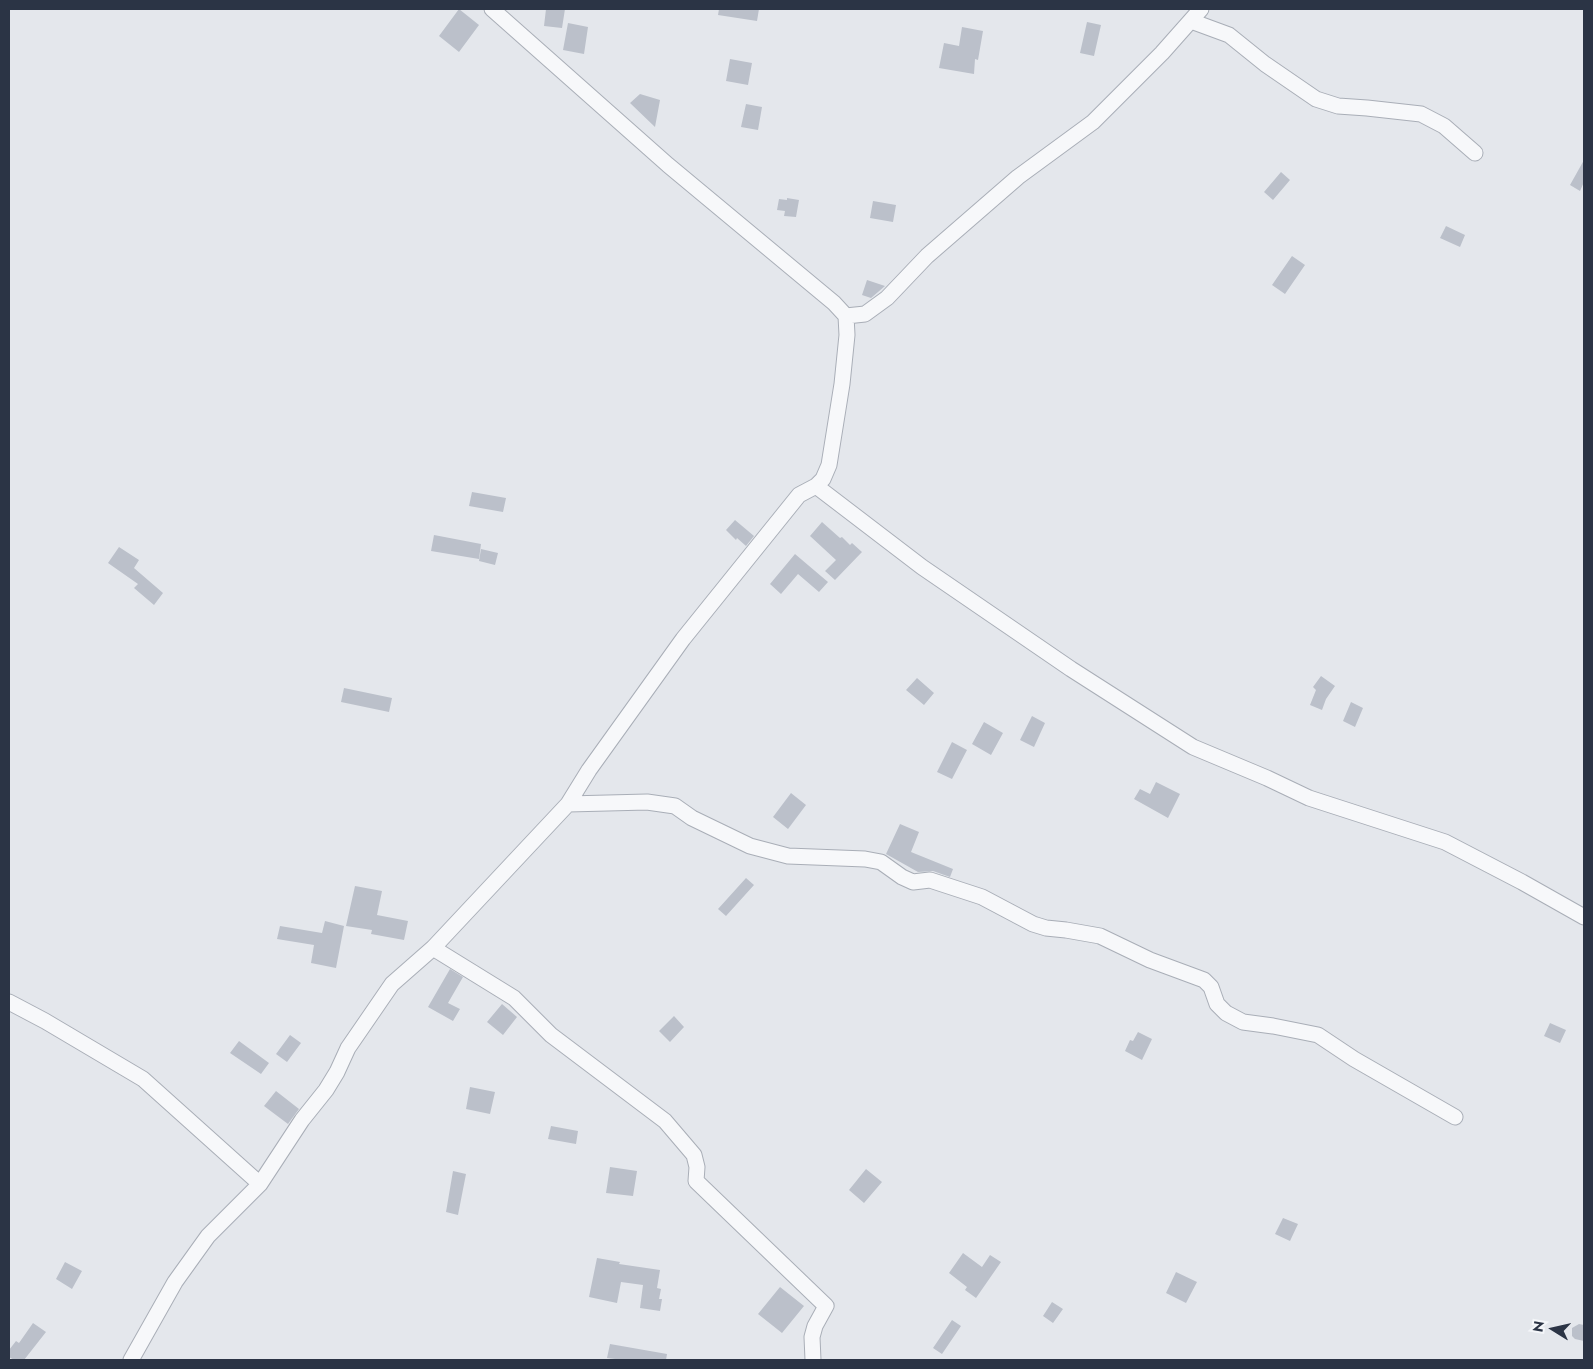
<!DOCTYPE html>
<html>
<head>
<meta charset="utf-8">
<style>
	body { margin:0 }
	#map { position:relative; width:1593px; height:1369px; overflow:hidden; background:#e4e7ec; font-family:Jost,sans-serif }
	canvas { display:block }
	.frame { position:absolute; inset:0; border:10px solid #2b3445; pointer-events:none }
	.north { position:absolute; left:1528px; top:1304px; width:50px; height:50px; -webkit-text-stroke:4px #f4f6f9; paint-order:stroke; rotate:280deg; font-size:14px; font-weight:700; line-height:20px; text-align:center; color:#2b3445 }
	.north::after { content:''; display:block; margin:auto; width:18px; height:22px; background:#2b3445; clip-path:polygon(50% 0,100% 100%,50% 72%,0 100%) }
</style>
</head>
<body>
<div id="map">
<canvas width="1593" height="1369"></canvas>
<div class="frame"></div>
<div class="north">N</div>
</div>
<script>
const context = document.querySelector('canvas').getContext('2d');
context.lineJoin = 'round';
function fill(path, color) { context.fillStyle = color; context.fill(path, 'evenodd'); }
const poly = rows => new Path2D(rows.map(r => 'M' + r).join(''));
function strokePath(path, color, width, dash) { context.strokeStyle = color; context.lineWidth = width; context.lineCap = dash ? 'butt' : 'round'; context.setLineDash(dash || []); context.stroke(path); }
fill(poly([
	[459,9,479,25,459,52,439,36],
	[546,9,565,9,562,28,544,26],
	[719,9,759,9,757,21,718,15],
	[1087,22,1101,25,1094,56,1080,53],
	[568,23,588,27,584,54,563,50],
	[962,27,983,31,978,60,975,59,974,74,939,68,944,43,959,46],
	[730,59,752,63,748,85,726,81],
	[640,94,660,100,655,127,630,103],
	[746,104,762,107,758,130,741,127],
	[1584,160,1584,182,1580,191,1570,185],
	[1281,172,1290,180,1273,200,1264,192],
	[787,198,799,200,796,217,784,216,785,211,777,210,779,199,787,200],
	[873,201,896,205,893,222,870,218],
	[1446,226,1465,235,1460,247,1440,238],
	[1292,256,1305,265,1285,294,1272,285],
	[867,280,885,286,871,298,862,295],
	[472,492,506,498,503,512,469,506],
	[735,520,754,536,746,546,737,538,736,540,726,530],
	[822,522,840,538,842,537,850,545,852,543,862,552,835,580,825,571,836,560,810,536],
	[434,535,481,544,479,559,431,551],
	[119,547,139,560,134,568,163,593,154,605,134,588,138,584,108,563],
	[481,549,498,553,495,565,479,561],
	[795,554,828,582,819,592,798,574,781,594,770,584],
	[1321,676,1335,686,1326,699,1322,710,1310,705,1316,690,1313,687],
	[917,678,934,693,924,705,906,690],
	[344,688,392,698,389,712,341,702],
	[1351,702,1363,708,1355,727,1343,721],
	[1032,716,1045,723,1034,747,1020,740],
	[984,722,1003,733,991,755,972,744],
	[952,742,967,750,952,779,937,772],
	[1156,782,1180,794,1168,818,1134,799,1140,789,1150,794],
	[791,793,806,805,788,829,773,817],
	[900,824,919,832,911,852,953,869,950,877,933,871,918,872,886,854],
	[746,878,754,885,726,916,718,909],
	[355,886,382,891,377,915,408,921,404,940,371,934,372,930,346,926],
	[325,921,344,926,336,968,311,963,314,945,277,939,280,926,322,933],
	[450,969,463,977,448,1003,460,1009,453,1021,428,1007],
	[502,1004,517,1017,503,1035,487,1022],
	[674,1016,684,1027,670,1042,659,1031],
	[1550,1023,1566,1030,1560,1043,1544,1036],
	[1138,1032,1152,1039,1142,1060,1125,1051,1130,1040,1133,1041],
	[290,1035,301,1043,287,1062,276,1054],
	[239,1041,269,1063,261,1074,230,1053],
	[470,1087,495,1092,490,1114,466,1109],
	[276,1091,299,1109,288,1124,264,1106],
	[551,1126,578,1131,576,1144,548,1139],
	[610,1167,637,1171,633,1196,606,1193],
	[866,1169,882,1182,864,1203,849,1190],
	[453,1171,466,1174,458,1215,446,1212],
	[1283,1218,1298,1224,1290,1241,1275,1234],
	[963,1253,982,1267,990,1255,1001,1262,976,1298,965,1290,967,1287,949,1273],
	[597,1258,620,1262,619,1264,660,1270,657,1288,661,1289,659,1299,662,1299,660,1311,640,1308,643,1285,621,1282,617,1303,589,1297],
	[65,1262,82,1271,72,1289,56,1279],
	[1176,1272,1197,1282,1186,1303,1166,1293],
	[780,1287,804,1306,782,1333,758,1314],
	[1052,1302,1063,1309,1053,1323,1043,1316],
	[952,1320,961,1326,942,1354,933,1348],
	[33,1323,46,1332,24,1360,14,1360,9,1357,9,1350,16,1341,19,1343],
	[1579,1324,1584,1325,1584,1341,1575,1339,1572,1336,1572,1328],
	[610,1344,667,1354,666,1360,623,1360,607,1358]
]), '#bbc0ca');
const minor = poly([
	[492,9,668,165,834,303,846,316],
	[1191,21,1229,35,1265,64,1316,99,1338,106,1367,108,1421,114,1444,126,1475,153],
	[816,486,922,567,1071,669,1193,747,1267,778,1309,798,1445,842,1522,882,1584,917],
	[568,804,647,802,675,806,692,818,750,846,788,856,865,859,881,862,902,877,913,882,930,880,982,897,1033,924,1046,928,1066,930,1100,936,1150,960,1204,980,1211,987,1217,1004,1226,1013,1243,1022,1273,1026,1318,1035,1354,1059,1455,1117],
	[433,948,514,998,551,1035,665,1121,694,1155,697,1167,696,1181,826,1306,815,1326,812,1337,813,1360],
	[9,1002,45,1021,143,1079,260,1184],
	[131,1360,175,1282,208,1236,260,1184,302,1120,326,1090,337,1072,348,1048,392,984,433,948,568,804,589,770,683,639,799,495,816,486,823,479,829,465,842,384,847,335,846,316,865,314,887,298,927,256,1018,177,1093,122,1162,53,1201,9]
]);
strokePath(minor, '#a9aeb7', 17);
strokePath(minor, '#f7f8fa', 15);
</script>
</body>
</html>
